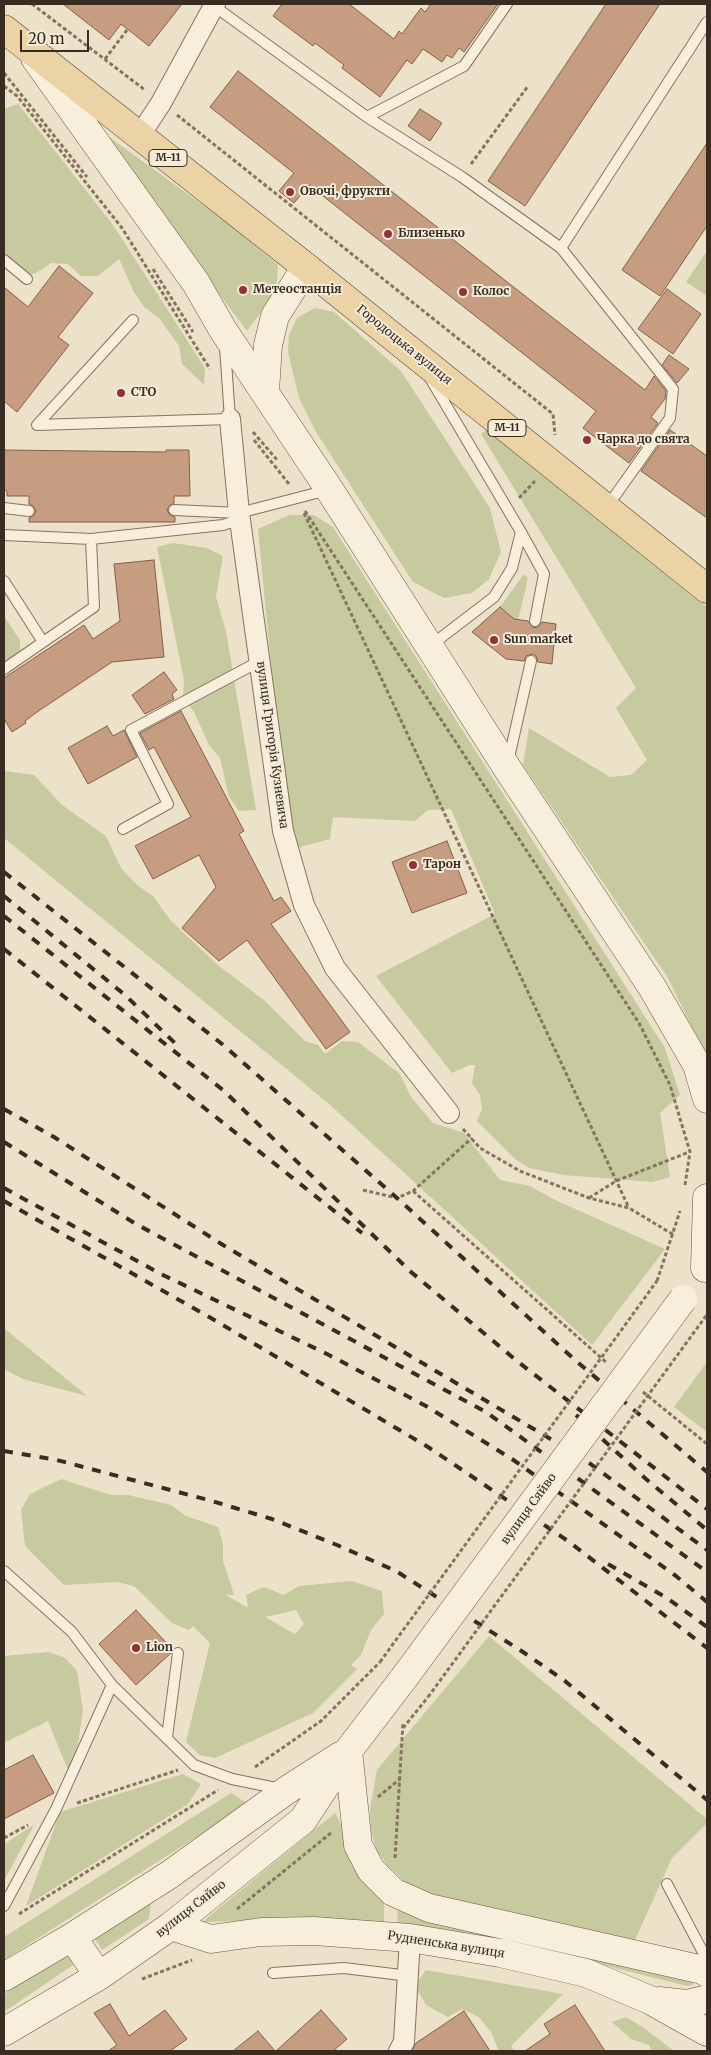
<!DOCTYPE html>
<html>
<head>
<meta charset="utf-8">
<style>
	body { margin:0 }
	#map { position:relative; width:711px; height:2055px; overflow:hidden; background:#ece1c9; font-family:Merriweather,serif }
	canvas { display:block }
	.frame { position:absolute; inset:0; border:5px solid #392c21; pointer-events:none }
	.scale { position:absolute; left:20px; top:30px; width:69px; height:22px; box-sizing:border-box; border:2px solid #392c21; border-top:0; padding-left:6px; font-size:15px; line-height:18px; white-space:nowrap; color:#392c21; -webkit-text-stroke:4px #f4ebd9; paint-order:stroke }
</style>
</head>
<body>
<div id="map">
<canvas width="711" height="2055"></canvas>
<div class="frame"></div>
<div class="scale">20 m</div>
</div>
<script>
const context = document.querySelector('canvas').getContext('2d');
context.lineJoin = 'round';
function fill(path, color) { context.fillStyle = color; context.fill(path, 'evenodd'); }
const poly = rows => new Path2D(rows.map(r => 'M' + r).join(''));
function strokePath(path, color, width, dash) { context.strokeStyle = color; context.lineWidth = width; context.lineCap = dash ? 'butt' : 'round'; context.setLineDash(dash || []); context.stroke(path); }
function write(font, color, halo, rows, align = 'center') {
  context.font = font + ' Merriweather,serif'; context.lineWidth = 4; context.setLineDash([]); context.textBaseline = 'middle'; context.strokeStyle = halo; context.fillStyle = color; for (const [text, x, y, turn = 0] of rows) {
    context.save(); context.translate(x, y); context.rotate((+turn || 0) * Math.PI / 180); context.textAlign = isNaN(turn) ? turn : align; if (halo) context.strokeText(text, 0, 0); context.fillText(text, 0, 0); context.restore();
  }
}
fill(poly([
	[18,104,113,225,205,368,204,385,182,364,179,346,159,318,144,307,134,292,119,259,98,276,81,276,68,264,51,263,36,273,19,278,4,266,4,109],
	[94,126,225,221,278,265,276,292,247,331],
	[707,251,707,296,686,282],
	[315,308,334,312,401,371,490,508,501,552,489,579,472,593,444,598,413,582,316,432,299,398,288,352,289,335,297,318],
	[488,429,707,607,707,1058,668,978,523,765,529,728,610,777,631,775,647,760,616,708,636,688,481,434],
	[289,515,314,515,333,527,665,1048,680,1095,660,1113,670,1177,652,1182,564,1175,529,1168,515,1159,477,1121,482,1109,480,1095,472,1083,475,1065,469,1065,452,1073,376,976,495,914,451,809,428,810,415,821,333,817,330,839,296,848,286,821,258,529],
	[173,543,207,548,223,556,216,597,226,631,256,810,239,811,229,797,220,758,209,745,194,712,183,698,184,680,157,547],
	[524,574,528,578,518,620,513,619,500,607],
	[4,616,20,640,20,651,4,663],
	[4,771,34,775,62,805,106,836,121,868,137,885,153,896,171,921,219,966,264,1000,305,1041,318,1045,325,1054,342,1041,358,1042,400,1074,411,1097,433,1123,464,1133,500,1180,530,1186,553,1199,665,1249,592,1345,328,1103,4,838],
	[4,1328,87,1396,23,1379,4,1369],
	[707,1362,707,1432,674,1407],
	[61,1479,111,1495,128,1495,171,1505,186,1516,218,1527,223,1544,223,1561,234,1595,226,1595,248,1608,246,1595,264,1587,284,1595,299,1586,352,1581,382,1591,384,1614,371,1630,361,1655,351,1665,357,1669,313,1713,215,1758,200,1755,186,1742,210,1643,193,1626,189,1630,172,1623,134,1586,117,1582,64,1585,25,1546,21,1510,30,1494],
	[296,1610,304,1624,295,1634,265,1617],
	[489,1636,707,1819,707,1823,672,1858,635,1940,430,1894,405,1882,388,1866,377,1851,371,1830,370,1809,377,1770],
	[48,1652,65,1658,77,1671,83,1710,74,1770,68,1770,48,1721,4,1743,4,1656],
	[183,1774,201,1784,188,1804,26,1906,60,1812],
	[231,1793,248,1804,4,1960,4,1937],
	[335,1813,384,1902,384,1923,306,1919,202,1922],
	[34,1825,4,1881,4,1844],
	[151,1901,149,1919,102,1950,93,1936],
	[398,1908,693,1982,693,1985,687,1986,507,1941,397,1926],
	[67,1954,71,1954,73,1965,4,2012,4,1994],
	[426,1970,563,1994,511,2046,514,2051,499,2051,491,2032,479,2017,462,2009,448,2017,426,2005,415,1986],
	[626,2017,644,2028,674,2051,652,2051,649,2045,631,2039,612,2022]
]), '#c6ca9e');
const building = poly([
	[63,4,182,4,149,46,121,24,109,40,63,4],
	[282,4,349,4,394,39,399,31,402,34,421,8,425,12,431,4,498,4,464,52,459,48,452,58,447,55,442,62,423,49,412,64,407,60,380,97,342,68,344,65,315,43,313,46,273,16,282,4],
	[606,4,660,4,525,206,488,181,606,4],
	[238,71,645,390,654,376,666,391,665,399,651,417,658,423,629,463,583,428,596,411,309,185,294,203,279,191,294,173,210,107,238,71],
	[420,109,442,123,430,141,408,126,420,109],
	[707,143,707,226,660,296,622,270,707,143],
	[59,266,93,293,58,337,69,345,17,412,4,401,4,287,28,307,59,266],
	[667,289,701,314,673,354,638,329,667,289],
	[669,355,689,369,677,383,662,365,669,355],
	[670,430,707,456,707,518,641,471,670,430],
	[4,450,166,452,166,450,189,450,190,496,174,496,174,503,169,506,167,510,170,515,175,517,175,522,29,522,29,518,34,515,36,511,33,506,29,504,29,496,7,496,7,491,4,490,4,450],
	[154,560,164,657,112,662,37,712,25,721,26,723,12,732,4,719,4,678,84,625,93,639,120,621,114,564,154,560],
	[500,607,514,619,528,621,533,628,538,627,542,622,556,624,552,664,538,662,536,656,532,654,526,656,524,661,506,659,472,632,500,607],
	[164,672,177,690,172,694,174,699,145,714,132,695,164,672],
	[181,711,244,831,239,834,274,901,281,897,291,911,271,924,350,1032,326,1049,247,940,219,961,182,928,216,887,199,855,153,879,135,846,191,817,154,747,149,750,140,733,181,711],
	[107,726,113,736,124,730,137,757,88,784,68,748,107,726],
	[447,841,467,893,412,913,392,862,447,841],
	[136,1610,172,1649,171,1653,136,1685,99,1644,136,1610],
	[33,1755,54,1793,4,1819,4,1770,33,1755],
	[110,2004,129,2036,165,2010,187,2039,170,2051,108,2051,117,2045,94,2013,110,2004],
	[575,2005,605,2051,525,2051,550,2034,544,2024,575,2005],
	[321,2010,347,2039,333,2051,276,2051,321,2010],
	[464,2011,490,2051,412,2051,416,2043,464,2011],
	[258,2031,275,2051,233,2051,258,2031]
]);
fill(building, '#c79d82');
strokePath(building, '#855d46', 1);
const lane = poly([
	[214,6,367,117,462,177,561,248],
	[367,117,464,66,507,4],
	[4,260,27,279],
	[133,320,37,425,230,419,225,347],
	[430,378,521,532,544,574,535,621],
	[607,507,670,418,673,389,561,248,707,22],
	[4,508,29,511],
	[174,510,239,513,328,490],
	[4,535,91,539,223,525,232,522,239,514],
	[4,581,43,642],
	[430,646,494,597,512,568,521,532],
	[4,669,94,607,91,539],
	[508,762,531,661],
	[123,829,168,804,131,730,260,661],
	[4,1571,72,1632,112,1685,194,1765,232,1779,281,1789],
	[167,1737,178,1653],
	[667,1884,707,1960],
	[4,1906,56,1809,112,1685],
	[273,1973,344,1968,409,1976]
]);
const street = poly([
	[140,135,161,103,215,4],
	[230,419,239,513,283,831,304,905,335,968,449,1113],
	[399,2051,404,2042,410,1938]
]);
const secondary = poly([
	[35,58,196,283,223,330,329,489,507,768,652,987,697,1065,707,1099],
	[265,391,268,345,275,316,306,267],
	[705,1268,707,1198],
	[348,1751,358,1845,371,1870,393,1892,429,1908,703,1970,707,1973],
	[171,1926,211,1939,261,1932,314,1931,410,1938,500,1953,586,1973,650,2000,707,2032],
	[72,1937,99,1976],
	[4,1977,72,1937,169,1875,287,1790,340,1756],
	[659,2001,687,2004,707,1999],
	[4,2032,99,1976,171,1926,303,1820,348,1751,404,1678]
]);
const primary = poly([
	[4,29,306,267,707,589]
]);
strokePath(lane, '#87735f', 12);
strokePath(street, '#87735f', 22);
strokePath(secondary, '#695442', 29);
strokePath(primary, '#564233', 29);
strokePath(poly([
	[32,4,145,90],
	[105,59,127,30],
	[4,73,87,177],
	[4,86,17,96,122,228,210,369],
	[177,115,553,414,555,435],
	[471,164,528,86],
	[153,269,193,332],
	[253,432,278,461],
	[254,440,289,484],
	[519,498,535,481],
	[305,511,639,1023,670,1085,690,1152,685,1185],
	[304,513,629,1208],
	[463,1129,480,1148,520,1171,589,1198,629,1208,674,1235],
	[363,1190,397,1198,413,1191,472,1138],
	[413,1191,607,1363],
	[589,1198,616,1181,689,1152],
	[657,1281,680,1211],
	[706,1316,707,1315],
	[643,1392,707,1444],
	[403,1728,428,1697],
	[255,1767,321,1721,380,1662],
	[378,1797,400,1779],
	[77,1803,178,1770],
	[4,1838,28,1825],
	[395,1858,403,1722],
	[237,1909,331,1833],
	[19,1914,218,1790],
	[142,1979,192,1960]
]), '#87735f', 3, [4, 2.5]);
strokePath(lane, '#f7eedc', 10);
strokePath(street, '#f7eedc', 20);
strokePath(secondary, '#f7eedc', 28);
strokePath(primary, '#ecd3a5', 28);
strokePath(poly([
	[4,872,222,1044,397,1198,575,1360,707,1472],
	[4,896,125,995,178,1046],
	[4,916,223,1090,411,1272,517,1361,707,1509],
	[4,949,362,1233],
	[4,1109,54,1137,223,1245,581,1457,707,1550],
	[4,1142,136,1224,486,1412,707,1572],
	[4,1188,161,1274,327,1354,426,1406,512,1459,676,1576,707,1602],
	[4,1201,211,1318,428,1447,568,1541,707,1648],
	[576,1415,646,1479,707,1530],
	[4,1451,57,1460,212,1501,272,1519,337,1545,396,1571,523,1652,565,1681,707,1800],
	[608,1564,667,1598,707,1627]
]), '#392c21', 4, [9, 9]);
const secondaryBridge = poly([
	[404,1678,683,1299]
]);
strokePath(secondaryBridge, '#695442', 29, []);
strokePath(poly([
	[380,1662,657,1281],
	[428,1697,706,1316]
]), '#87735f', 3, [4, 2.5]);
strokePath(secondaryBridge, '#f7eedc', 28);
for (const [x, y, r, color] of [
	[290,192,5,"#933337"],
	[388,234,5,"#933337"],
	[243,290,5,"#933337"],
	[463,292,5,"#933337"],
	[121,393,5,"#933337"],
	[587,440,5,"#933337"],
	[494,640,5,"#933337"],
	[413,865,5,"#933337"],
	[136,1648,5,"#933337"]
]) { const dot = new Path2D(); dot.arc(x, y, r, 0, 2 * Math.PI); context.fillStyle = color; context.fill(dot); strokePath(dot, '#f4ebd9', 2); }
for (const [x, y, w] of [
	[168,158,38],
	[507,428,38]
]) { const box = new Path2D(); box.roundRect(x - w / 2, y - 8.5, w, 17, 4); context.fillStyle = '#f4ebd9'; context.fill(box); strokePath(box, '#392c21', 1); }
write('bold 11px', '#392c21', null, [
	["М-11",168,158],
	["М-11",507,428]
]);
write('bold 12px', '#392c21', '#f4ebd9', [
	["Овочі, фрукти",300,192],
	["Близенько",398,234],
	["Метеостанція",253,290],
	["Колос",473,292],
	["СТО",131,393],
	["Чарка до свята",597,440],
	["Sun market",504,640],
	["Тарон",423,865],
	["Lion",146,1648]
], 'left');
write('12px', '#392c21', '#f4ebd9', [
	["Городоцька вулиця",404,345,39],
	["вулиця Григорія Кузневича",272,745,82],
	["вулиця Сяйво",529,1509,-54],
	["вулиця Сяйво",191,1909,-38],
	["Рудненська вулиця",446,1945,9]
]);
</script>
</body>
</html>
